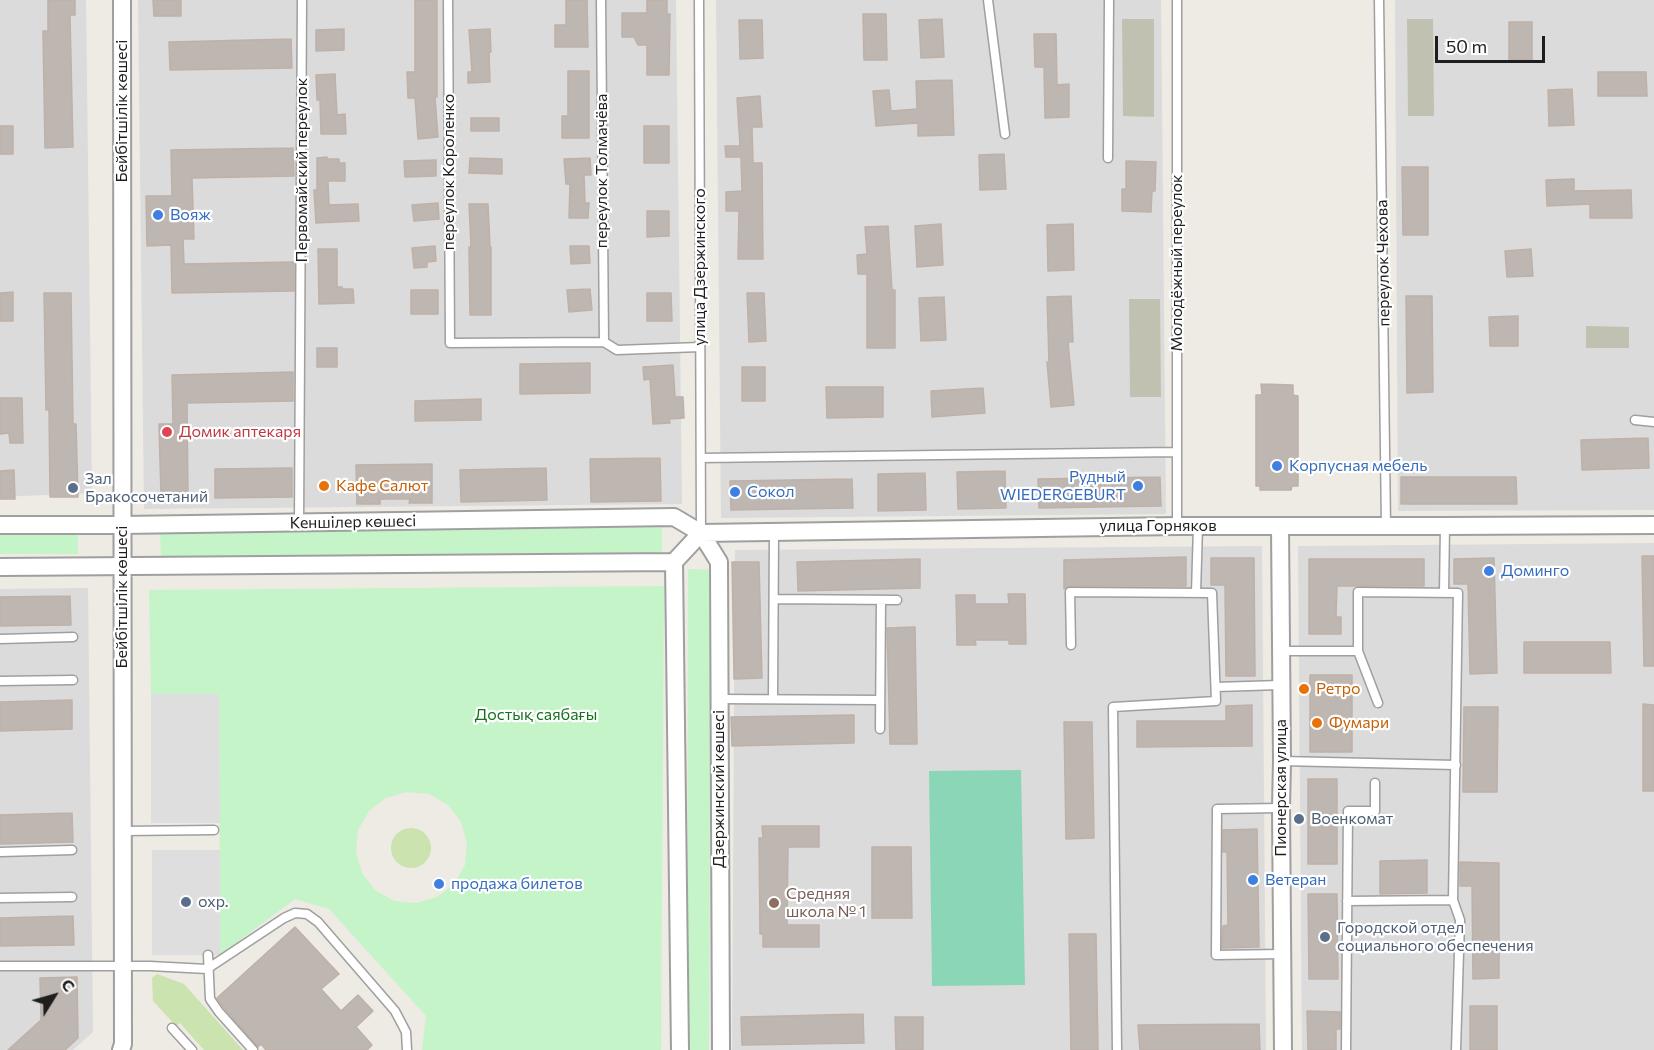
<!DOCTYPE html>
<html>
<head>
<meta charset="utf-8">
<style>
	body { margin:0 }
	#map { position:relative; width:1654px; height:1050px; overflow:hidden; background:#eeeae4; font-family:Commissioner,sans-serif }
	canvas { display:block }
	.north { position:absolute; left:24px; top:966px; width:60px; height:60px; -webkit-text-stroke:4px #fff; paint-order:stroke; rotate:53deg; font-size:16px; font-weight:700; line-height:24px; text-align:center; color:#1e1e1e }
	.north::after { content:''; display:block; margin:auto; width:21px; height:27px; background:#1e1e1e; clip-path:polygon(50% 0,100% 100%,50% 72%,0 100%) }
	.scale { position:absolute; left:1435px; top:36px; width:110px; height:27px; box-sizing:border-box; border:3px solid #1e1e1e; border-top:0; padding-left:8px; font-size:18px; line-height:21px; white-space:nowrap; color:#1e1e1e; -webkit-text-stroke:4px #fff; paint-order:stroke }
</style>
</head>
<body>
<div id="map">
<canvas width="1654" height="1050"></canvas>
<div class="north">С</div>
<div class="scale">50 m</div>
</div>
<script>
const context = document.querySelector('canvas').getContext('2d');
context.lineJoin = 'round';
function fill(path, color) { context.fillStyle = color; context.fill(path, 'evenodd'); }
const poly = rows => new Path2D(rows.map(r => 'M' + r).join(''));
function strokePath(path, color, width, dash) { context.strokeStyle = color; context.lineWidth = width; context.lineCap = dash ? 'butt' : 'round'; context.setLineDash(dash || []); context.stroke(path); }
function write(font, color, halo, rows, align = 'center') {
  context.font = font + ' Commissioner,sans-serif'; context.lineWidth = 4.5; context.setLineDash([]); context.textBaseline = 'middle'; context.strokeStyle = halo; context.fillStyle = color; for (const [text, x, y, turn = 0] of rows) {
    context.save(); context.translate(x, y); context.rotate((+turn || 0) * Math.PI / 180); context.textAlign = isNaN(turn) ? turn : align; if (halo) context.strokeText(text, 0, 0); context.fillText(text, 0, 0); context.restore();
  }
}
fill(poly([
	[0,0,86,0,92,493,0,497],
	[138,0,676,0,682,504,144,509],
	[716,0,1161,0,1166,514,721,518],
	[1395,0,1654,0,1654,510,1398,511],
	[1654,543,1654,1050,1302,1050,1298,546],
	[1262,546,1266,1050,732,1050,735,550],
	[88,588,93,1032,73,1050,0,1050,0,589]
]), '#dcdbdb');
fill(poly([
	[1122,19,1154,19,1154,117,1123,116],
	[1407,19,1433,19,1434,116,1408,116],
	[1129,299,1160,299,1161,397,1130,397],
	[1586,326,1629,327,1629,348,1586,348]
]), '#c1c1b1');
fill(poly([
	'391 848a20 20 0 1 1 40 0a20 20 0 1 1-40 0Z',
	[157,974,184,984,243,1050,204,1050,180,1023,176,1026,153,1001,152,978]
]), '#cae3af');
fill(poly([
	[662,527,662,553,161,558,160,532],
	[78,533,78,554,0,554,0,534],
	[688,569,711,570,709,1050,687,1050],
	[664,586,661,1050,422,1050,426,1016,329,909,295,899,220,955,219,694,151,694,149,590],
	[407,792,429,794,448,805,461,822,467,843,465,865,454,884,437,897,416,903,394,901,375,890,362,873,356,852,358,830,369,811,386,798]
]), '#c5f4c8');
fill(poly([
	[1021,770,1025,985,932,986,929,771]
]), '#8ad6b7');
fill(poly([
	[151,694,219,694,220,823,151,823],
	[152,850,220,850,220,955,152,955]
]), '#dedede');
const building = poly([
	[48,0,75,0,75,15,70,15,73,147,45,148,43,31,48,31,48,0],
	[153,0,181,0,181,16,154,16,153,0],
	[415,0,437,0,437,97,435,97,438,137,418,139,415,98,408,98,407,72,415,72,415,0],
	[566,0,587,0,588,47,555,47,555,25,566,25,566,0],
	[647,0,667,0,667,14,670,14,669,75,647,75,647,45,638,45,634,37,622,37,622,13,647,13,647,0],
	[863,14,886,14,887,60,864,60,863,14],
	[942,19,944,57,921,58,919,20,942,19],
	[739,20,762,20,763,58,740,59,739,20],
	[1509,22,1532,22,1532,60,1509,60,1509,22],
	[344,29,344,50,316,51,316,30,344,29],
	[490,29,491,52,489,52,490,82,468,83,468,72,472,72,469,30,490,29],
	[1034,34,1056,34,1057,85,1069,84,1069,117,1045,118,1044,67,1035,67,1034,34],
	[291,39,292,68,170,70,169,42,291,39],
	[568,71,589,71,589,138,562,138,562,116,568,116,568,71],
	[1598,72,1646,72,1647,96,1598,96,1598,72],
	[335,74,337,115,345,114,346,134,321,134,320,100,317,100,316,75,335,74],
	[952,80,954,135,918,136,918,123,876,126,873,91,889,90,891,111,917,109,916,81,952,80],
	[1572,89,1574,125,1549,126,1548,90,1572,89],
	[760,96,762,127,752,127,753,163,762,163,763,259,738,259,739,211,726,211,726,192,742,191,741,157,726,157,725,146,740,146,737,98,760,96],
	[471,118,499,118,499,131,471,131,471,118],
	[0,126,13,126,13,154,0,154,0,126],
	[644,126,669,126,669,163,644,163,644,126],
	[293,148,294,176,192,178,194,239,183,239,184,264,294,262,294,291,172,293,171,245,147,246,146,196,172,196,171,150,293,148],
	[1004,154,1006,189,980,190,979,155,1004,154],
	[327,157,327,159,339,159,339,163,345,163,345,181,328,181,329,205,358,204,359,221,316,223,314,190,317,190,317,158,327,157],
	[470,158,502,159,502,174,469,173,470,158],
	[590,158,591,175,584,175,585,203,589,203,588,218,569,218,570,184,566,184,564,159,590,158],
	[436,160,436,176,405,177,404,161,436,160],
	[1126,161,1156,162,1155,191,1152,191,1151,212,1122,211,1122,189,1126,189,1126,161],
	[1402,167,1428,167,1428,235,1403,235,1402,167],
	[1574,179,1574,191,1631,190,1632,218,1590,218,1590,204,1547,206,1546,180,1574,179],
	[438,203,439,219,414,221,412,205,438,203],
	[469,204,488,204,490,247,491,247,491,315,470,315,469,247,471,247,469,204],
	[647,211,669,211,669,236,647,237,647,211],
	[941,224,943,265,917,267,915,226,941,224],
	[1073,224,1074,270,1048,271,1047,225,1073,224],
	[888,226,892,290,895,290,895,348,867,348,867,274,858,274,857,255,867,254,865,227,888,226],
	[435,246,436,261,427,262,427,267,414,268,412,248,435,246],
	[570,246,589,246,590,263,571,264,570,246],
	[318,249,337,249,337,287,342,287,342,289,353,289,354,303,319,304,318,249],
	[1531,249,1533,276,1507,277,1505,251,1531,249],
	[590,289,592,310,569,312,567,290,590,289],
	[411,290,438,290,438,314,411,314,411,290],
	[13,292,13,321,0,321,0,293,13,292],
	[44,293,71,293,73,424,76,424,78,497,50,497,49,409,46,410,44,293],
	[647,293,671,293,672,321,647,321,647,293],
	[747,293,764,293,766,341,749,342,747,293],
	[1071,296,1073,342,1068,342,1074,405,1051,407,1047,362,1049,362,1047,297,1071,296],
	[1406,296,1432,296,1433,392,1407,393,1406,296],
	[944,297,946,340,921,341,919,298,944,297],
	[1518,316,1518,346,1490,346,1489,317,1518,316],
	[317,348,337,348,337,367,317,367,317,348],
	[590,363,590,393,520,394,520,364,590,363],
	[673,365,675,397,683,397,684,418,669,419,670,423,653,424,650,379,644,380,643,367,673,365],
	[742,367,765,367,765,401,742,401,742,367],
	[293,372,293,401,187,403,188,496,161,496,159,424,173,424,172,375,293,372],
	[1261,384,1293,385,1293,395,1298,396,1298,486,1292,486,1291,490,1260,490,1260,486,1256,486,1256,395,1262,395,1261,384],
	[826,387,883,387,883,417,827,418,826,387],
	[983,388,985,413,932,417,931,391,983,388],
	[0,398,22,398,23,443,10,443,9,433,0,434,0,398],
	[481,399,481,420,415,421,415,401,481,399],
	[1648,438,1649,468,1582,470,1581,440,1648,438],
	[660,458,661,501,591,502,590,459,660,458],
	[432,464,432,503,409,503,410,499,380,499,380,504,357,504,356,465,432,464],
	[292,468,292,497,215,498,215,469,292,468],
	[546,468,547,500,461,502,460,470,546,468],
	[14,470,15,499,0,499,0,471,14,470],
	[1005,471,1006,508,958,509,957,472,1005,471],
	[925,473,926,510,878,511,878,474,925,473],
	[1160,477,1161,506,1039,508,1038,479,1160,477],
	[1401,477,1516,477,1517,504,1401,504,1401,477],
	[852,479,853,508,731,510,730,481,852,479],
	[1642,556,1654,556,1654,666,1644,666,1642,556],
	[1186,557,1186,586,1070,586,1064,589,1064,560,1186,557],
	[1211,558,1254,558,1255,676,1226,676,1225,585,1211,585,1211,558],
	[1494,558,1497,673,1470,674,1468,584,1454,584,1454,559,1494,558],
	[920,559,920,588,798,591,797,562,920,559],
	[1309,559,1424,559,1424,586,1337,586,1336,617,1341,617,1341,634,1309,634,1309,559],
	[732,562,759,562,762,678,734,679,732,562],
	[1008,594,1025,594,1026,644,1009,644,1009,640,975,640,976,645,957,645,956,595,975,595,975,604,1009,604,1008,594],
	[70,596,71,625,0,626,0,597,70,596],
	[915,627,917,744,890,744,887,628,915,627],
	[1524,642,1610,642,1611,673,1524,673,1524,642],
	[1310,675,1352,675,1352,752,1310,752,1310,675],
	[72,700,72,729,0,731,0,702,72,700],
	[1643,704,1654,705,1654,791,1643,791,1643,704],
	[1252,705,1252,746,1137,747,1137,721,1226,721,1226,706,1252,705],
	[1464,707,1498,707,1497,792,1463,792,1464,707],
	[854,715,854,743,732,746,731,717,854,715],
	[1064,722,1092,722,1094,838,1066,839,1064,722],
	[1308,779,1337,779,1337,864,1308,864,1308,779],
	[72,813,73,842,0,844,0,815,72,813],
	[762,826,819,826,819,847,788,847,787,925,819,925,819,947,763,947,763,934,760,934,759,838,763,838,762,826],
	[1257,829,1259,947,1222,948,1223,926,1228,925,1227,852,1223,852,1223,830,1257,829],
	[872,847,911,847,912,918,872,918,872,847],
	[1427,860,1427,893,1380,894,1380,861,1427,860],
	[1460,862,1499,863,1499,978,1473,979,1472,886,1460,886,1460,862],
	[1308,894,1337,894,1338,979,1309,979,1308,894],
	[73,916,74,945,0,946,0,918,73,916],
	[295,927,339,974,321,989,341,1011,358,995,373,1011,356,1027,372,1045,367,1050,266,1050,261,1044,258,1047,224,1008,217,998,295,927],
	[1069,934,1096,934,1098,1050,1071,1050,1069,934],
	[77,977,78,1038,65,1050,8,1050,41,1020,40,978,77,977],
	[1470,1006,1497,1006,1497,1050,1470,1050,1470,1006],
	[1307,1011,1340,1012,1340,1029,1336,1029,1336,1050,1308,1050,1307,1011],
	[863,1014,864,1043,742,1045,741,1017,863,1014],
	[895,1017,923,1017,923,1050,896,1050,895,1017],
	[1259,1024,1260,1050,1140,1050,1138,1025,1259,1024]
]);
fill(building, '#beb6b1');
strokePath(building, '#beb1a8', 1.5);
const service = poly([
	[448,0,450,343,604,342,617,350,700,347],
	[601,0,604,342],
	[699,0,701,533],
	[988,0,1005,134],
	[1177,0,1177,526],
	[1379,0,1386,526],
	[1108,158,1109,0],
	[1635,420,1654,422],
	[701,458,1177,452],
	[299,523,302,0],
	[1196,593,1198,526],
	[1444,593,1445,526],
	[774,599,897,600],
	[0,639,73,637],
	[1071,645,1070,592,1212,593,1216,701,1113,707,1117,1050],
	[1281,651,1358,651,1358,592,1458,593,1453,900,1460,920,1456,1050],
	[1358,651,1378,703],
	[0,681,73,680],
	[1216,687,1280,685],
	[773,698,774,531],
	[719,699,879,700],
	[880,729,881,600],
	[1282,761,1456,765],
	[1281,808,1217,809,1216,955,1283,954],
	[122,831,214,830],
	[0,852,72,850],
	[0,898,72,897],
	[1347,901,1453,900],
	[208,955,210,999,219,1012,253,1050],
	[0,966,150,966,207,969,284,918,295,913,307,914,318,922,395,1011,406,1032,407,1050],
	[172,1028,192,1050],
	[1346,1050,1348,811,1375,811,1375,783]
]);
const minor = poly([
	[0,525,122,525,674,517,701,533,719,562,721,1050],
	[1280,526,1282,761,1281,808,1283,1050],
	[674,562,701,533,1177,526,1445,526,1654,525],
	[674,562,680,1050],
	[0,567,674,562],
	[121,1050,123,1044,122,0]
]);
strokePath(service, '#9f9f9f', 11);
strokePath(minor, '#9f9f9f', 20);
strokePath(service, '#fff', 8);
strokePath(minor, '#fff', 16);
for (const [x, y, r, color] of [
	[158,215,6,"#3f7fe0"],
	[167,432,6,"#e0444e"],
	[1277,466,6,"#3f7fe0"],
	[324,486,6,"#e8710a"],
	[1138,486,6,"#3f7fe0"],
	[73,488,6,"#5c6f8a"],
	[735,492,6,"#3f7fe0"],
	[1489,571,6,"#3f7fe0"],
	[1304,689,6,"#e8710a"],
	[1317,723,6,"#e8710a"],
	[1299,819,6,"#5c6f8a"],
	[1253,880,6,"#3f7fe0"],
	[439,884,6,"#3f7fe0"],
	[186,902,6,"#5c6f8a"],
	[774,903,6,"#8d6e63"],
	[1325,937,6,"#5c6f8a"]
]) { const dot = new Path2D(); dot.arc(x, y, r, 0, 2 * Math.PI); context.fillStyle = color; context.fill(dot); strokePath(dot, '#fff', 2); }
write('16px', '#1e1e1e', '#fff', [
	["Бейбітшілік көшесі",122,111,-90],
	["Первомайский переулок",302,170,-90],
	["переулок Толмачёва",602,171,-90],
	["переулок Короленко",449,172,-90],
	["Молодёжный переулок",1177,263,-90],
	["переулок Чехова",1383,263,-91],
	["улица Дзержинского",700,267,-90],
	["Кеншілер көшесі",353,522,-1],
	["улица Горняков",1158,526],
	["Бейбітшілік көшесі",122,597,-90],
	["Пионерская улица",1281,788,-90],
	["Дзержинский көшесі",719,789,-90]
]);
write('16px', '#366cbe', '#fff', [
	["Вояж",170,215],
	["Корпусная мебель",1289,466],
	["Рудный",1126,477,"right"],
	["WIEDERGEBURT",1126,495,"right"],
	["Сокол",747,492],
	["Доминго",1501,571],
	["Ветеран",1265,880],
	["продажа билетов",451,884]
], 'left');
write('16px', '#be3a42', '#fff', [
	["Домик аптекаря",179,432]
], 'left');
write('16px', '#4e5e75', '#fff', [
	["Зал",85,479],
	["Бракосочетаний",85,497],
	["Военкомат",1311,819],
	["охр.",198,902],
	["Городской отдел",1337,928],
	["социального обеспечения",1337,946]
], 'left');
write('16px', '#c56008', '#fff', [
	["Кафе Салют",336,486],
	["Ретро",1316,689],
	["Фумари",1329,723]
], 'left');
write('16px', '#16711c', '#fff', [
	["Достық саябағы",536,715]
]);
write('16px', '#785e54', '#fff', [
	["Средняя",786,894],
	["школа № 1",786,912]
], 'left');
</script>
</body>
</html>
